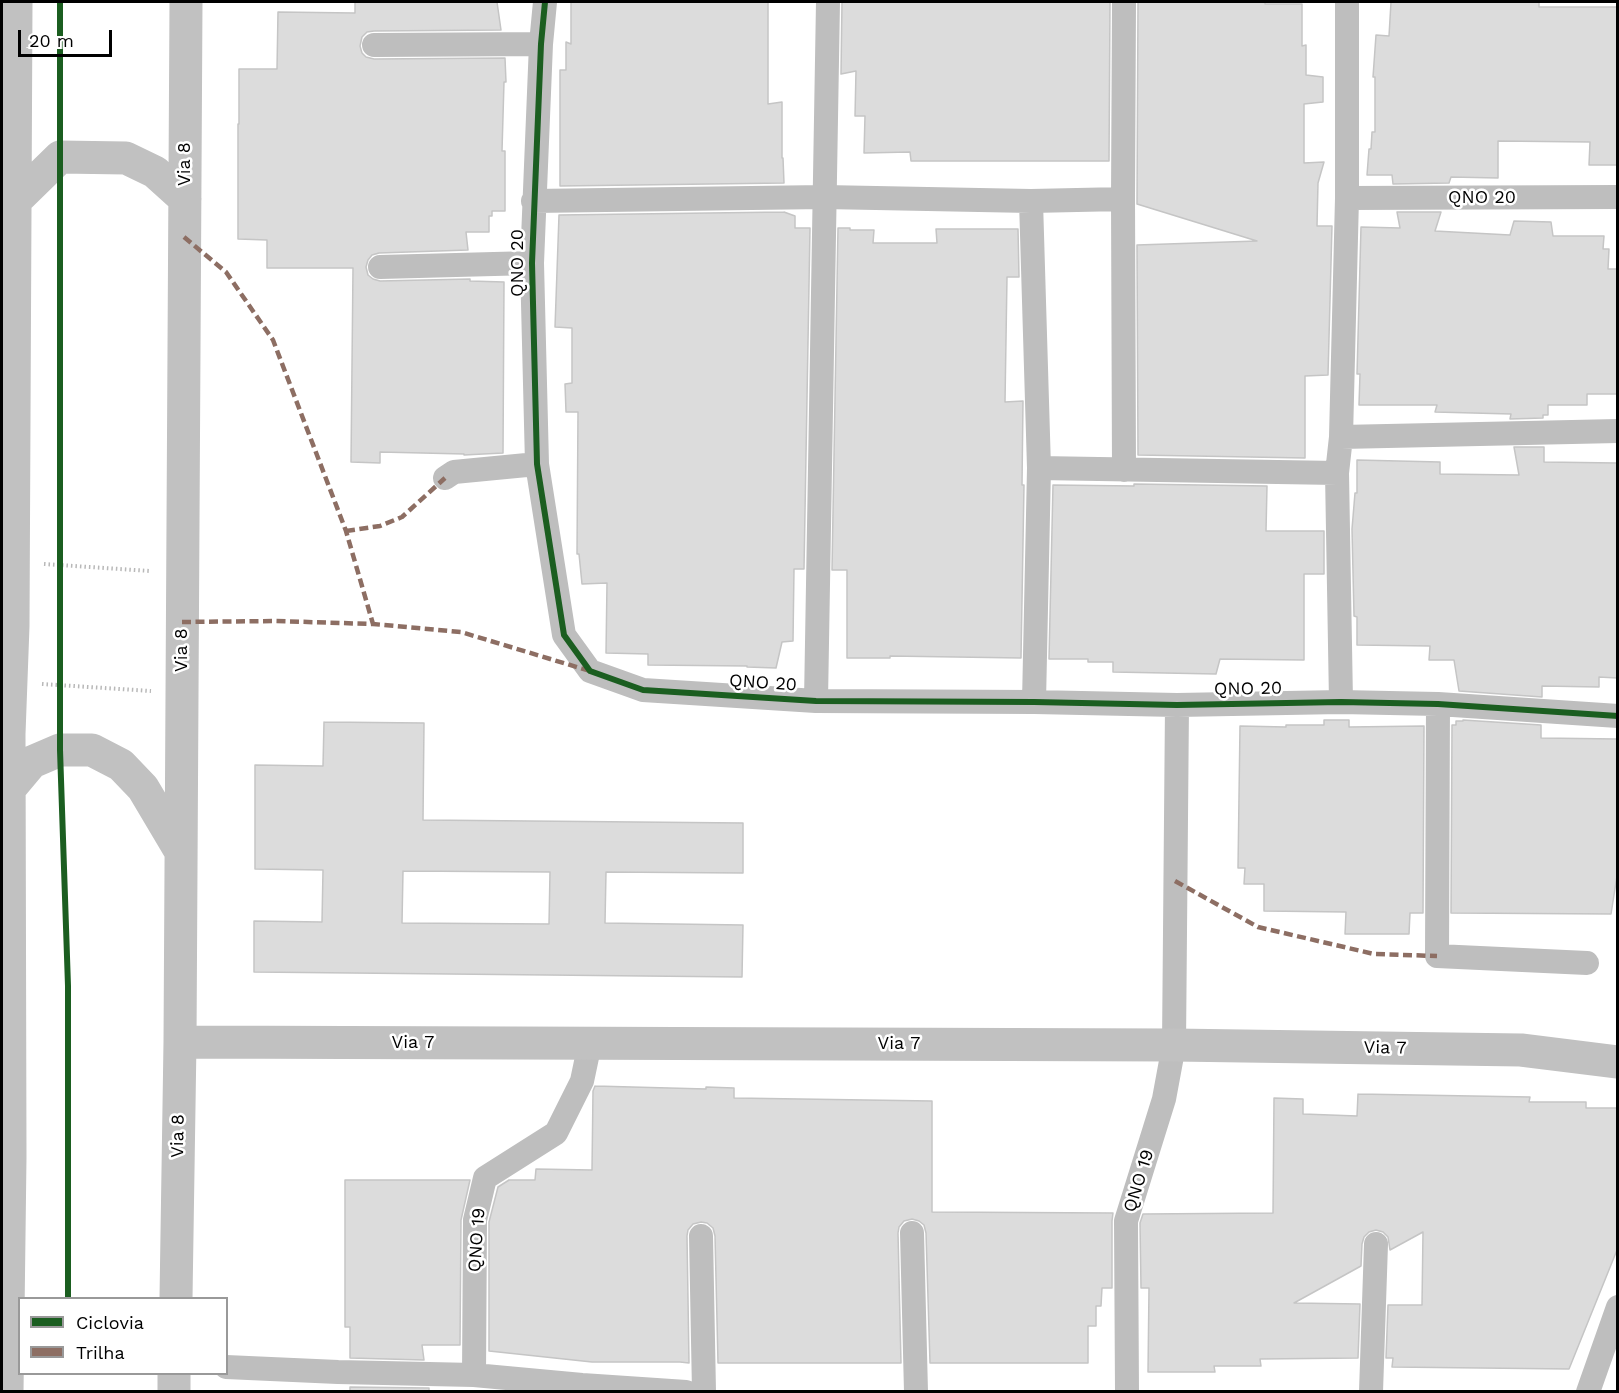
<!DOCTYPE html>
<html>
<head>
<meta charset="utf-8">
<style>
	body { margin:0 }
	#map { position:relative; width:1619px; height:1393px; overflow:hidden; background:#fff; font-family:"Work Sans",sans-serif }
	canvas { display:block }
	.frame { position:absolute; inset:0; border:3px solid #000; pointer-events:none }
	.legend { position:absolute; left:18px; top:1297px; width:210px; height:78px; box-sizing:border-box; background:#fff; border:2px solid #999; margin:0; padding:8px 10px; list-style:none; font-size:18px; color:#000 }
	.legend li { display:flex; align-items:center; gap:12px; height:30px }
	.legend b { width:30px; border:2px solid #999 }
	.scale { position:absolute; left:18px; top:30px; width:94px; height:27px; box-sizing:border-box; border:3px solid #000; border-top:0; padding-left:8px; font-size:18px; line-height:21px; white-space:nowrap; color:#000; -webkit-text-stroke:4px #fff; paint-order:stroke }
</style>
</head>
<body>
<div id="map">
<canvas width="1619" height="1393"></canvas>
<div class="frame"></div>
<ul class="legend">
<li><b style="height:8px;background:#1b5e20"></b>Ciclovia</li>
<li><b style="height:8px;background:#8d6e63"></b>Trilha</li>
</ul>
<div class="scale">20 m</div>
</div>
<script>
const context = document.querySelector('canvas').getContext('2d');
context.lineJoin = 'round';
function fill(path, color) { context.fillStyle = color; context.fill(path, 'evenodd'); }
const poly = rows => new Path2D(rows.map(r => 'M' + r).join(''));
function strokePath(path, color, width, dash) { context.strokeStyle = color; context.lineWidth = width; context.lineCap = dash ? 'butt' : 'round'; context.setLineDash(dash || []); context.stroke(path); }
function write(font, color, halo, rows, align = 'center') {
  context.font = font + ' "Work Sans",sans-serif'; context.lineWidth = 5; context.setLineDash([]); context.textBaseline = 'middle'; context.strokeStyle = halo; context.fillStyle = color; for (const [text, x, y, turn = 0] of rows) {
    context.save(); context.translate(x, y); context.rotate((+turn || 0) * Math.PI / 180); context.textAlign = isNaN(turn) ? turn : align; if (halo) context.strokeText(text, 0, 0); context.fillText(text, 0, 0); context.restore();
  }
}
const building = poly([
	[355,2,497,2,501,30,374,31,367,32,362,37,360,46,362,53,366,57,374,59,505,58,506,82,504,82,502,151,505,151,505,211,492,211,492,216,489,216,489,232,466,232,468,250,379,253,372,255,368,260,366,267,368,275,373,279,380,281,470,279,470,281,504,282,503,453,464,455,464,454,380,452,380,463,351,462,353,268,267,268,267,240,238,239,238,124,239,124,239,69,277,69,278,12,355,13,355,2],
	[571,2,768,2,768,104,782,102,782,158,783,158,784,183,560,186,560,70,566,70,566,42,571,44,571,2],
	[842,2,1110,2,1109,161,911,161,910,152,864,153,865,116,855,116,856,71,841,74,842,2],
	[1138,2,1265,2,1265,4,1302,4,1302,46,1306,45,1306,75,1323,77,1323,102,1304,104,1304,163,1324,162,1318,183,1317,226,1332,226,1328,375,1305,376,1305,458,1138,455,1137,245,1257,241,1137,204,1138,2],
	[1391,2,1539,2,1539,7,1617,7,1617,165,1589,165,1590,142,1498,141,1498,178,1451,177,1449,183,1393,184,1392,175,1367,175,1369,149,1371,149,1372,132,1375,132,1375,77,1373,77,1376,35,1389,36,1391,2],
	[784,212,795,216,795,228,810,228,804,569,794,569,793,641,782,642,776,668,747,667,747,666,648,665,648,654,606,653,607,583,582,584,579,554,577,554,578,412,566,412,565,384,572,383,572,328,555,327,559,215,784,212],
	[1397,212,1441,212,1435,231,1510,235,1514,221,1551,222,1553,236,1604,236,1603,249,1609,249,1608,269,1617,269,1617,394,1587,394,1587,405,1548,405,1548,415,1543,415,1543,418,1510,419,1511,414,1435,412,1437,405,1359,405,1360,374,1357,374,1361,227,1400,228,1397,212],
	[838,228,850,228,850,230,874,230,873,243,937,243,936,229,1018,229,1019,277,1007,277,1005,402,1023,401,1022,485,1024,485,1021,658,890,656,890,658,847,658,847,570,832,570,838,228],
	[1514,447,1544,447,1544,462,1617,463,1617,678,1599,677,1599,687,1542,686,1542,697,1459,691,1454,660,1429,660,1430,646,1357,645,1357,617,1354,616,1352,529,1355,493,1357,493,1357,460,1440,462,1440,474,1519,475,1514,447],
	[1134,484,1267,486,1266,531,1324,531,1324,574,1304,574,1304,660,1220,659,1216,674,1113,672,1113,662,1088,662,1088,659,1049,659,1053,485,1134,486,1134,484],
	[1324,720,1349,720,1349,727,1424,726,1423,913,1410,913,1409,934,1345,934,1346,912,1264,911,1264,884,1244,884,1245,868,1238,868,1240,726,1286,727,1286,725,1324,725,1324,720],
	[1463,720,1541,725,1541,738,1617,739,1617,876,1611,914,1451,913,1452,725,1456,725,1456,721,1463,721,1463,720],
	[324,722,424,723,423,820,743,823,743,873,606,872,605,923,743,925,742,977,254,972,254,921,322,922,323,870,255,869,255,765,323,766,324,722],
	[403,871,550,872,549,924,402,923,403,871],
	[595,1086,706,1089,706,1087,734,1088,734,1098,932,1101,932,1212,1113,1213,1112,1221,1112,1288,1102,1288,1101,1306,1096,1306,1096,1326,1088,1326,1088,1363,930,1363,926,1233,924,1225,919,1221,912,1219,904,1221,899,1227,898,1233,901,1363,718,1363,715,1236,713,1228,707,1223,701,1222,693,1224,688,1230,687,1236,689,1363,680,1362,592,1362,489,1351,489,1222,498,1187,509,1180,535,1180,536,1169,592,1170,593,1091,595,1086],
	[1358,1094,1530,1097,1529,1102,1586,1102,1586,1108,1617,1108,1617,1250,1569,1369,1392,1367,1393,1358,1386,1358,1388,1305,1422,1305,1423,1232,1390,1250,1388,1237,1383,1232,1376,1230,1369,1232,1364,1237,1362,1244,1361,1266,1294,1303,1360,1304,1358,1358,1260,1359,1261,1366,1214,1366,1215,1372,1148,1372,1149,1288,1141,1288,1140,1223,1143,1214,1273,1213,1274,1098,1303,1099,1303,1114,1357,1116,1358,1094],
	[345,1180,470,1180,461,1220,460,1345,422,1345,424,1360,350,1358,350,1327,345,1327,345,1180],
	[350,1387,429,1388,429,1392,350,1392,350,1387]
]);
fill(building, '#dcdcdc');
strokePath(building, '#c5c5c5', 1.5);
strokePath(poly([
	[44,564,150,571],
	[42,684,151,691]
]), '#b8b8b8', 4, [1.5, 3]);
strokePath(poly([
	[545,2,541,44,532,263,537,464,564,635,590,671,643,690,816,701,1034,702,1177,705,1341,702,1438,704,1618,716],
	[1124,2,1123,199,1124,470],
	[374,45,541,44],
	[1347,198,1618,197],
	[533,201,824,197,1031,201,1123,199],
	[1031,201,1039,468,1034,702],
	[380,267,532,263],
	[1341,437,1618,431],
	[1039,468,1337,473],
	[445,478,454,472,537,464],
	[816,701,828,2],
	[1341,702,1337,473,1341,437,1347,198,1347,2],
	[1438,704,1437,956,1587,963],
	[912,1233,916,1392],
	[701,1236,704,1392],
	[226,1367,338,1372,474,1375,582,1385,686,1392],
	[474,1375,475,1220,485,1178,556,1133,582,1081,590,1043],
	[1127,1392,1126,1221,1164,1099,1174,1045,1177,705],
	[1371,1392,1376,1244],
	[1588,1392,1618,1307]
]), '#bebebe', 24);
strokePath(poly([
	[16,200,60,157,126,158,155,172,185,199],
	[11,787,32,762,60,750,92,750,121,765,143,788,181,852],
	[180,1042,1174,1045,1521,1050,1618,1062],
	[176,1298,180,1042,186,2],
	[7,1392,10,1157,9,734,13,626,16,2],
	[174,1392,174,1374]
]), '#c1c1c1', 33);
strokePath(poly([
	[184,237,226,272,273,340,346,531,373,624],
	[346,531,380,526,402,517,445,478],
	[182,622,275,621,373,624,461,632,590,671],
	[1175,881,1258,927,1374,954,1437,956]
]), '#8d6e63', 4.5, [9, 4.5]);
strokePath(poly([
	[60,2,60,750,68,986,68,1298],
	[545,2,541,44,532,263,537,464,564,635,590,671,643,690,816,701,1034,702,1177,705,1341,702,1438,704,1618,716]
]), '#1b5e20', 6);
write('18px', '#000', '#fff', [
	["Via 8",185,164,-90],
	["QNO 20",1482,198],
	["QNO 20",518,263,-90],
	["Via 8",182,650,-90],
	["QNO 20",763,683,4],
	["QNO 20",1248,689,-1],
	["Via 7",413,1043],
	["Via 7",899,1044],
	["Via 7",1385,1048,1],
	["Via 8",178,1136,-89],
	["QNO 19",1139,1181,-73],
	["QNO 19",477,1240,-86]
]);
</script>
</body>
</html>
